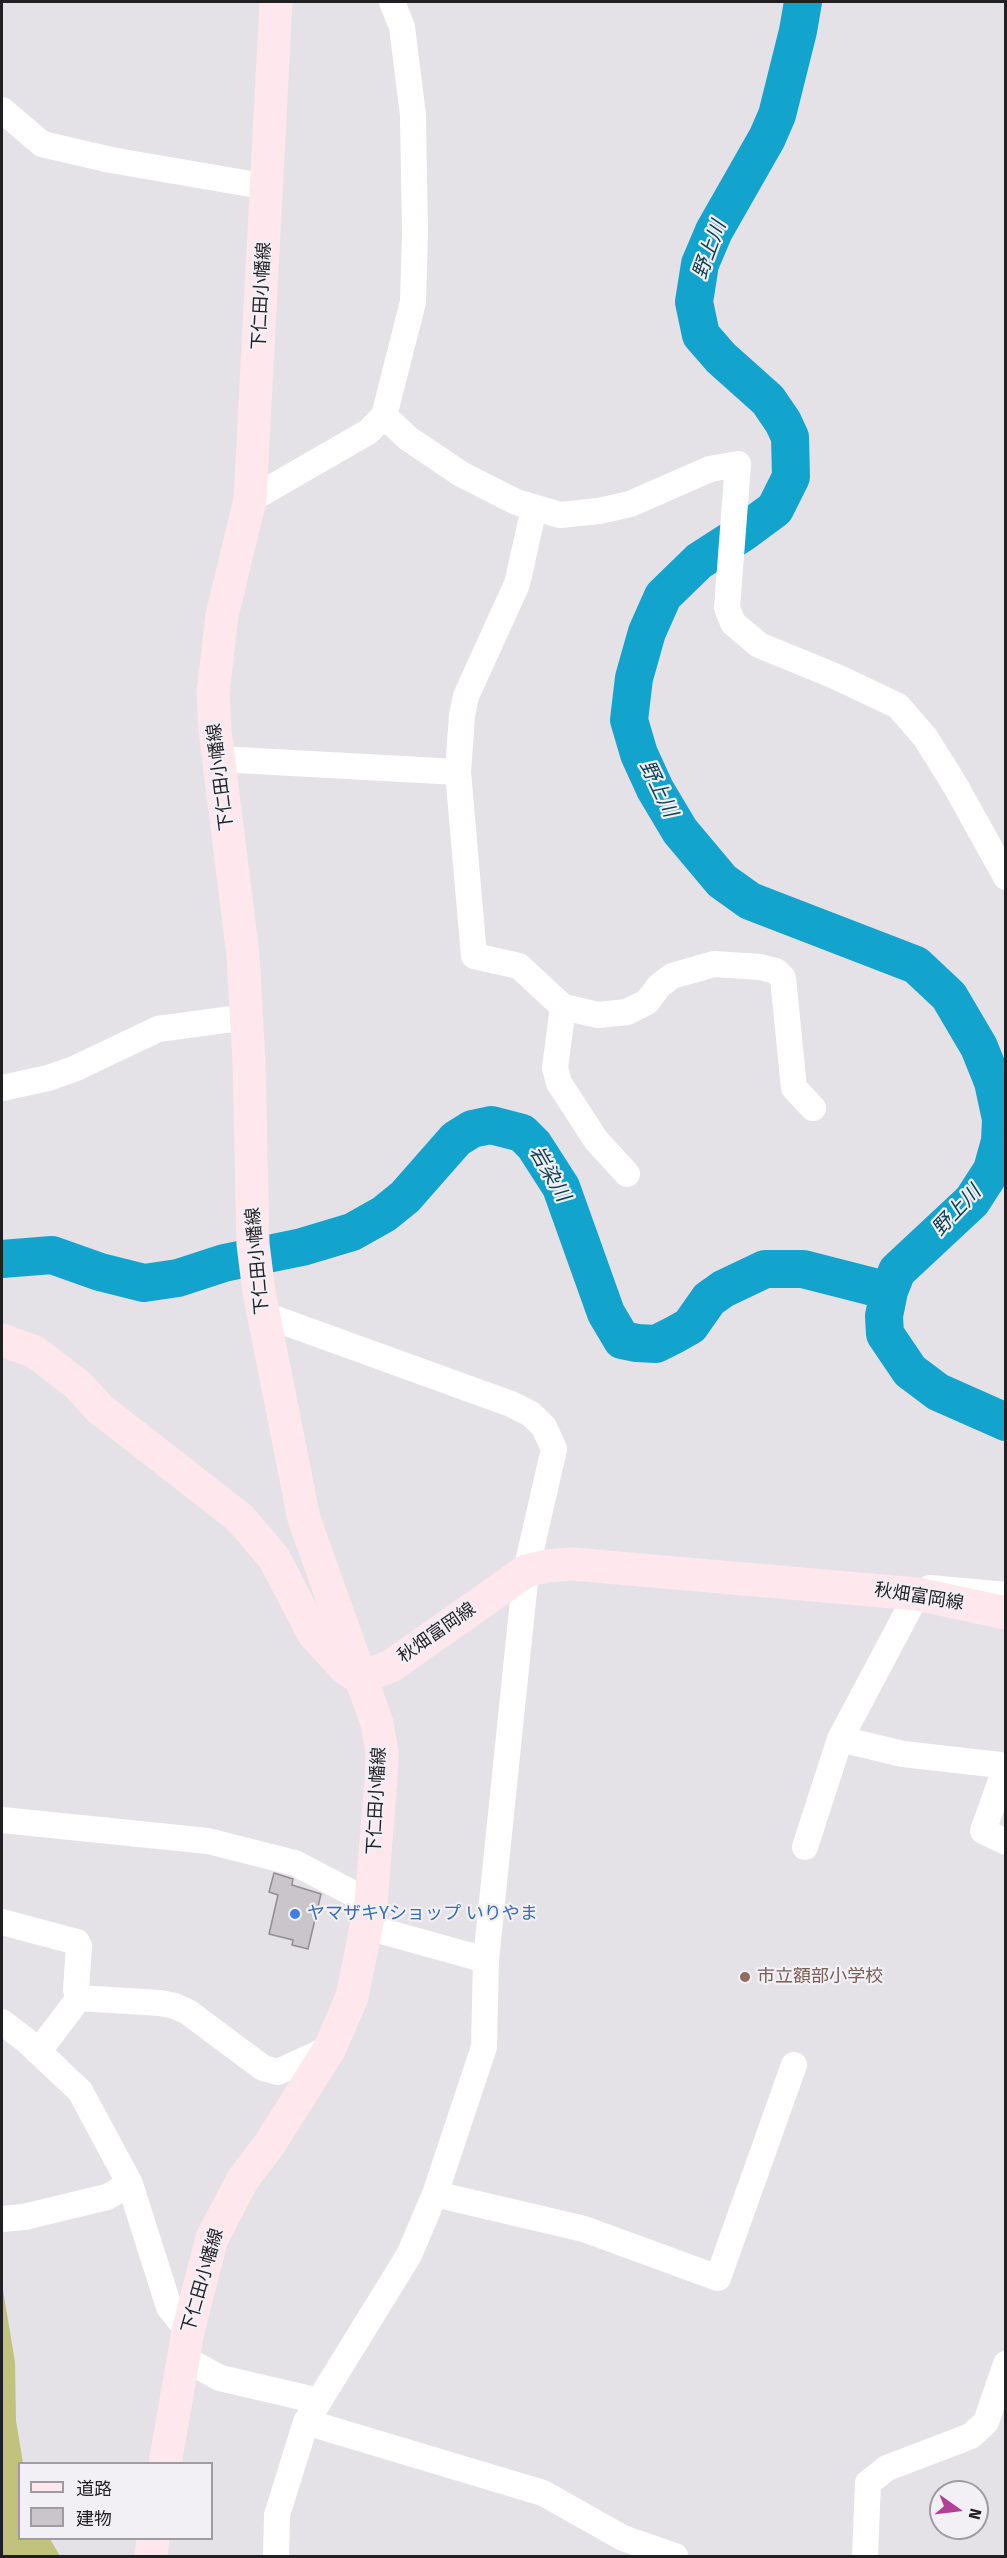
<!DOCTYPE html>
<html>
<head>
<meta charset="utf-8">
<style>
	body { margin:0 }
	#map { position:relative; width:1007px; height:2558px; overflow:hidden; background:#e5e2e7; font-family:"Fira Sans","Noto Sans JP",sans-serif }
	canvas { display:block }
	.frame { position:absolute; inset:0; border:3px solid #201f21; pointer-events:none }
	.legend { position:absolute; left:18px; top:2462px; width:195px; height:78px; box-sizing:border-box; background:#f2eff5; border:2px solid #9e9ca0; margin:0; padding:8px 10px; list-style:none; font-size:18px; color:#201f21 }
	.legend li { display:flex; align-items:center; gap:12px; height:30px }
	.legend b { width:30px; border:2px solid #9e9ca0 }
	.north { position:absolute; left:929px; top:2480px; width:60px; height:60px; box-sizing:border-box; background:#f2eff5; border:2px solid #9e9ca0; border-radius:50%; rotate:104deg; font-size:16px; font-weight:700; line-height:24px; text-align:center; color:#201f21 }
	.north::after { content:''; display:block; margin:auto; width:21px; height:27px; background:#b43f97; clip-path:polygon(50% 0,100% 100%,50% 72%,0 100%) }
</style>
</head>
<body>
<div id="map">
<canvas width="1007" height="2558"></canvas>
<div class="frame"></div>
<ul class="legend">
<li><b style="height:8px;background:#fee7ed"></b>道路</li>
<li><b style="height:16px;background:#c9c5cb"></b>建物</li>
</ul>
<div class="north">N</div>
</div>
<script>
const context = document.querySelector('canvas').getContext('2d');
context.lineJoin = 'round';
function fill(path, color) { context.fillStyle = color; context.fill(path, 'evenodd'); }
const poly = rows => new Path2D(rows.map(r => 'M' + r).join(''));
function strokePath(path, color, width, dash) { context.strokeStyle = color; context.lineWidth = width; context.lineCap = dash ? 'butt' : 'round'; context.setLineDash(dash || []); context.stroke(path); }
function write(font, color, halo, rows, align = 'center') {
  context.font = font + ' "Fira Sans","Noto Sans JP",sans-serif'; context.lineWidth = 4.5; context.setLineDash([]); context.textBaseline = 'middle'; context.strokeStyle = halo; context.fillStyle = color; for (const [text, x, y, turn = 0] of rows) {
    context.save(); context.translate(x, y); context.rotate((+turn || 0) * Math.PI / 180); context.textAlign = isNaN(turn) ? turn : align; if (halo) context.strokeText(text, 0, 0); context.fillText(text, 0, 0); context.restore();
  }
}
fill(poly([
	[2,2284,15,2362,16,2421,23,2463,20,2464,20,2538,50,2539,60,2556,2,2556]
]), '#c0c27d');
strokePath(poly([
	[803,2,798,31,777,115,767,138,714,231,700,264,694,302,701,335,721,358,768,400,783,422,790,437,791,477,775,509,744,532,699,561,663,596,647,632,634,678,629,720,639,754,655,789,680,831,722,881,750,901,916,965,949,996,979,1047,993,1082,1001,1119,1000,1141,992,1170,972,1201,897,1271,889,1291,884,1316,885,1334,910,1371,938,1392,1006,1422],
	[2,1259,52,1255,100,1272,144,1283,178,1278,224,1263,302,1247,352,1232,384,1214,405,1197,456,1139,472,1129,491,1125,522,1133,534,1145,561,1187,606,1313,622,1340,637,1343,656,1344,674,1335,690,1326,709,1299,723,1289,765,1269,803,1269,889,1291]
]), '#13a4ce', 38);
const building = poly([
	[274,1873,293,1879,292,1885,321,1894,308,1949,292,1945,293,1940,269,1934,278,1895,269,1892,274,1873]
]);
fill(building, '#c9c5cb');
strokePath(building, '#908d92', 1.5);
strokePath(poly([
	[2,110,42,144,111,160,268,187],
	[384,416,409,439,461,474,516,502,560,515,599,511,630,504,710,469,738,464,727,608,733,623,759,645,837,677,898,706,925,737,955,785,1006,877],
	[250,500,368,432,384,416,413,302,415,234,413,115,402,27,392,2],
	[218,759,458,772,474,956,519,966,563,1007,555,1068,559,1083,596,1140,627,1174],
	[458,772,462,715,466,696,517,584,534,508],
	[563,1007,598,1015,627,1012,647,1002,659,986,672,976,714,964,760,967,776,971,783,978,794,1088,813,1108],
	[2,1088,48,1078,74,1069,158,1029,247,1017],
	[263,1321,276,1319,511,1404,531,1414,544,1427,554,1449,526,1571,486,1960,484,2047,435,2194,409,2255,306,2422,277,2515,276,2556],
	[840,1739,903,1754,1000,1765,1004,1772,983,1831,1006,1842],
	[2,1820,208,1841,295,1863,371,1903],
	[805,1847,840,1739,917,1594,930,1588,1006,1595],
	[2,1922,77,1942,79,1946,76,1990,79,1998,160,2003,175,2006,188,2012,263,2068,278,2072,330,2048],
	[367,1927,486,1960],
	[2,2022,28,2042,80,2091,130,2184,169,2307,188,2331],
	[38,2052,79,1998],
	[435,2194,584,2229,718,2278,794,2065],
	[2,2219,24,2217,107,2197,130,2184],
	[183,2358,220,2378,319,2401],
	[306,2422,543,2493,623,2538,675,2556],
	[865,2556,868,2483,887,2468,971,2436,986,2422,1006,2364]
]), '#fff', 26);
strokePath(poly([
	[2,1340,35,1352,78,1385,100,1409,240,1518,274,1558,313,1633,345,1668,354,1674],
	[361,1678,391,1666,526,1571,547,1566,572,1564,917,1594,1006,1613],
	[165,2464,188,2331,212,2238,243,2179,269,2145,330,2048,352,1997,371,1903,381,1780,382,1753,377,1723,304,1519,259,1292,253,1244,249,1062,243,955,215,730,213,693,222,615,250,500,276,2],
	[151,2556,153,2538]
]), '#fee7ed', 33);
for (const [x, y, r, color] of [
	[295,1914,6,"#3f7fe0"],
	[745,1977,6,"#8d6e63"]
]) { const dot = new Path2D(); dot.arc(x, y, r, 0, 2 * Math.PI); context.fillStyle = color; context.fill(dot); strokePath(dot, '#f2eff5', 2); }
write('18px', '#201f21', '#f2eff5', [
	["下仁田小幡線",262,296,-87],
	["下仁田小幡線",221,777,-97],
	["下仁田小幡線",258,1261,-95],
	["秋畑富岡線",919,1597,9],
	["秋畑富岡線",437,1633,-35],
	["下仁田小幡線",377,1801,-87],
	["下仁田小幡線",203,2281,-74]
]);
write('18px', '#366cbe', '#f2eff5', [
	["ヤマザキYショップ いりやま",307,1914]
], 'left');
write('18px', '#785e54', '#f2eff5', [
	["市立額部小学校",757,1977]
], 'left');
write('italic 20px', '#0b4254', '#f2eff5', [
	["野上川",710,250,-70],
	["野上川",658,789,64],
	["岩染川",549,1174,60],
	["野上川",957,1211,-47]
]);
</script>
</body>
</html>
